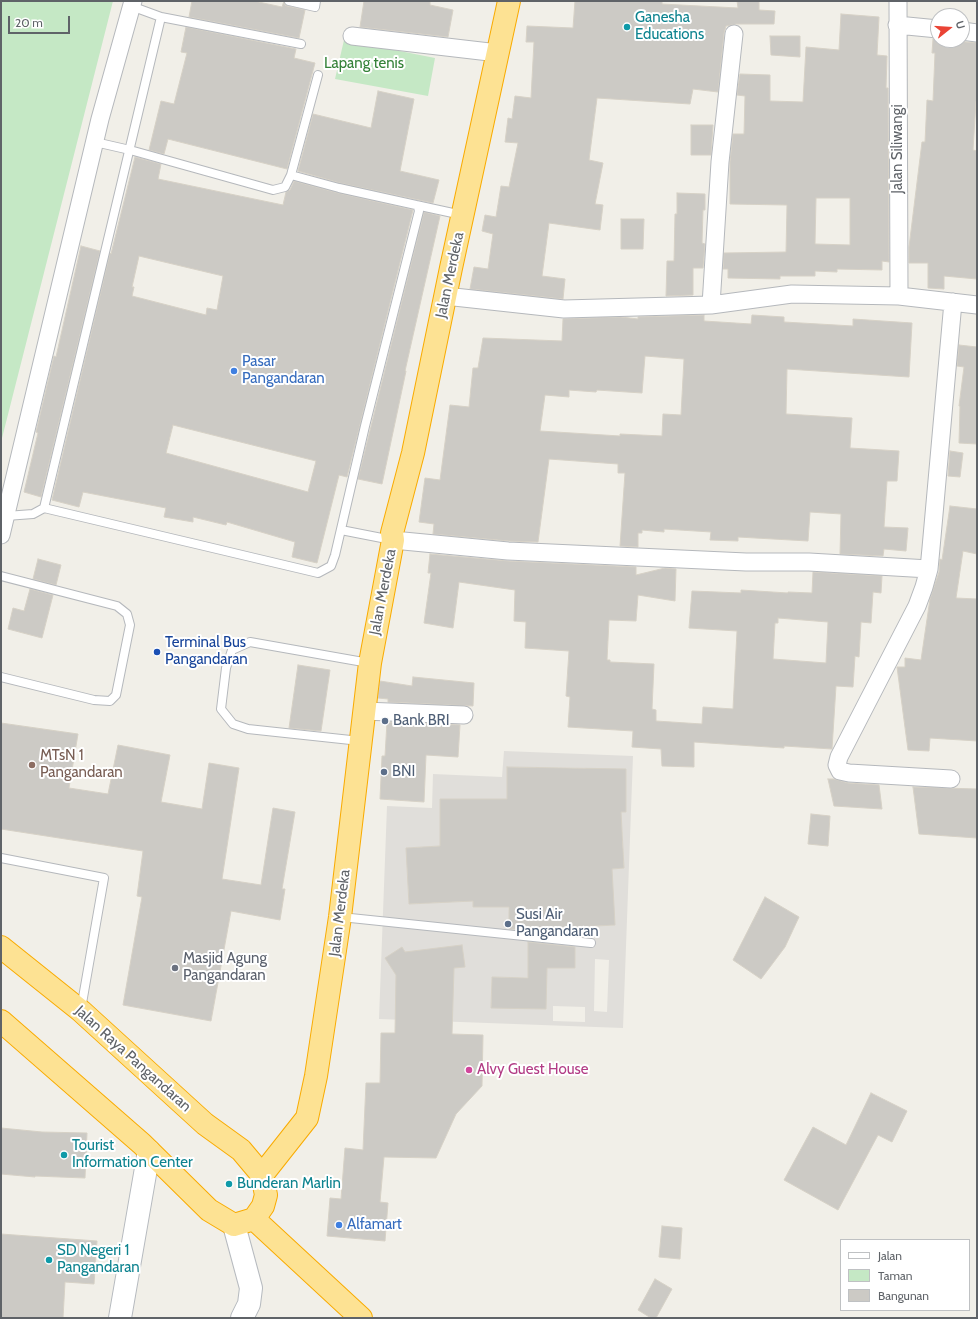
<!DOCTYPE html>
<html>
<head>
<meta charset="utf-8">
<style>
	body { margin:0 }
	#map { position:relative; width:978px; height:1319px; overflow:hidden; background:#f1efe8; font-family:Cabin,sans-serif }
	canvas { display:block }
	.frame { position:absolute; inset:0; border:2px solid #5f6368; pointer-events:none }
	.legend { position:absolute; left:840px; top:1239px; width:130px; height:72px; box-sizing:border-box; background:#fff; border:1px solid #bfc1c3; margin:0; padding:5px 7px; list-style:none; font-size:12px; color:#5f6368 }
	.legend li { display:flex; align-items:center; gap:8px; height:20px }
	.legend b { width:20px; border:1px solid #bfc1c3 }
	.north { position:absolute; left:930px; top:8px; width:40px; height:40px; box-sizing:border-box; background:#fff; border:1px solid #bfc1c3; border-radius:50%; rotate:73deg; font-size:11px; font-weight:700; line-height:16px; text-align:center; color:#5f6368 }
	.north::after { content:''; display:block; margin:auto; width:14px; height:18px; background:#ea4335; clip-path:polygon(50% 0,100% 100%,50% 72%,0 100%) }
	.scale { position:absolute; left:8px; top:16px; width:62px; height:18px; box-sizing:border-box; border:2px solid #5f6368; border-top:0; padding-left:5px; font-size:12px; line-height:14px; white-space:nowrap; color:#5f6368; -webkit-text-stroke:3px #fff; paint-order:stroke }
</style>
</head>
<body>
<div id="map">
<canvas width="978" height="1319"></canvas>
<div class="frame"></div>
<ul class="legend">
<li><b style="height:5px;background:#fff"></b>Jalan</li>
<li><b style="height:11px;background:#c5e8c5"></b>Taman</li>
<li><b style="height:11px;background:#cccac5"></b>Bangunan</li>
</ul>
<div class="north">U</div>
<div class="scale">20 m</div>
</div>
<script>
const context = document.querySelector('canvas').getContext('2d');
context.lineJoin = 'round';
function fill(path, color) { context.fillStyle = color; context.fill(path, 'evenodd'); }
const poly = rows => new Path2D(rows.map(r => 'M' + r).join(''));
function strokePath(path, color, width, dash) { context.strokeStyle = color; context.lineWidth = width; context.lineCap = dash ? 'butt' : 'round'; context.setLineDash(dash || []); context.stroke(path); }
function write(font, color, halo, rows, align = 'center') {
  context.font = font + ' Cabin,sans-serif'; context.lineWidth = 4; context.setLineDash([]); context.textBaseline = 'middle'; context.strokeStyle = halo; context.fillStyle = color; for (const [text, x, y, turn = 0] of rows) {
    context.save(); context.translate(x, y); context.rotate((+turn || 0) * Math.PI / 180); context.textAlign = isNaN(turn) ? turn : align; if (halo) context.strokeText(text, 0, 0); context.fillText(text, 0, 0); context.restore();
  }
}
fill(poly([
	[504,751,633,756,623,1028,379,1019,387,806,432,808,433,774,502,777],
	[507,767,586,768,586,829,507,789],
	[591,769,626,770,626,812],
	[440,799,526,799,441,837],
	[622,830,624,868,548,872],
	[535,841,466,901,409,904,407,848],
	[507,880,615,925,510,929],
	[528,953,575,953,575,968,528,968],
	[595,959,609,960,607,1012,594,1011],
	[492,977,546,978,491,1007],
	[553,1006,585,1007,585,1022,553,1021]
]), '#e0deda');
fill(poly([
	[1,1,113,1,1,442],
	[344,40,435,58,428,96,335,79]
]), '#c5e8c5');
const building = poly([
	[192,1,254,1,282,7,284,1,285,5,287,6,305,10,299,38,189,17,192,1],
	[364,1,430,1,430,5,453,10,448,37,360,27,364,1],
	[575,1,662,1,662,4,738,8,737,1,759,1,759,10,775,11,774,24,736,24,726,26,724,33,718,92,693,89,690,104,597,98,589,160,603,163,595,204,603,205,600,230,549,223,542,276,565,279,563,299,470,289,474,267,488,269,493,234,482,231,485,215,496,217,501,186,509,187,518,143,505,142,508,118,512,119,515,96,531,98,534,42,526,42,527,26,573,28,575,1],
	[841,14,879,17,877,55,887,56,886,88,888,88,889,262,882,261,882,270,837,269,837,272,815,271,815,276,780,276,780,279,728,278,728,269,723,269,724,253,786,252,787,205,730,204,730,162,733,134,744,134,745,96,737,95,740,74,770,75,770,101,803,102,806,47,839,50,841,14],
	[816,198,850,198,850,245,815,244,816,198],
	[186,27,296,49,294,58,315,63,287,169,168,139,164,154,149,150,161,101,174,104,187,53,181,52,186,27],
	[770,36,800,36,800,57,771,55,770,36],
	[933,39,977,43,977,102,976,101,973,150,977,151,977,279,944,276,944,289,928,288,928,263,909,263,909,247,922,142,925,142,927,100,933,101,935,53,932,53,933,39],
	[378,91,414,99,400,171,439,180,433,203,340,183,298,171,313,114,371,128,378,91],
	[691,125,713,125,711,155,691,155,691,125],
	[135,157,161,164,158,179,283,205,286,192,290,190,294,181,338,193,413,210,347,477,339,475,317,563,292,557,295,542,227,522,226,525,193,517,193,522,164,517,166,508,83,492,79,507,52,500,110,253,111,254,135,157],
	[139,256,223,276,217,310,207,308,206,315,132,296,134,287,132,287,139,256],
	[173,425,316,461,308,492,166,453,173,425],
	[677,193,705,194,705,210,703,210,702,243,705,244,703,268,693,268,693,295,666,296,667,261,674,261,675,214,677,214,677,193],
	[424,212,440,216,405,371,406,371,382,484,358,479,424,212],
	[621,219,644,219,643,249,621,249,621,219],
	[81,246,100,251,41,497,24,492,38,433,36,432,54,356,56,357,81,246],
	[704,315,704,321,751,324,752,315,784,317,784,322,853,326,853,319,912,323,909,377,787,369,786,414,852,418,850,448,899,451,897,481,887,481,884,527,908,528,906,551,884,549,883,556,840,554,841,514,810,512,808,541,738,537,738,541,710,540,711,532,664,529,664,532,642,530,642,533,638,533,638,547,620,546,625,473,618,473,618,464,549,459,538,542,509,541,433,534,434,524,419,522,425,478,440,480,450,405,469,407,473,368,478,368,483,338,562,341,563,319,621,317,638,319,638,317,704,315],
	[645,356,684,359,681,415,663,414,662,436,620,434,620,436,540,431,545,395,569,397,569,390,596,392,597,390,642,393,645,356],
	[959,345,977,347,977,444,959,443,960,406,959,406,964,367,957,366,959,345],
	[950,451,963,453,960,477,948,476,950,451],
	[950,506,977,509,977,554,963,551,956,598,977,599,977,741,930,738,929,751,908,750,897,667,905,667,905,658,921,660,930,599,939,572,940,559,942,560,950,506],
	[430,554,508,561,636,567,636,575,665,568,676,569,675,601,638,595,636,621,609,620,607,660,610,660,610,662,654,664,652,709,656,710,656,721,702,724,703,707,733,709,737,631,689,628,692,591,741,593,741,590,788,593,788,592,812,593,813,572,882,576,881,593,873,592,871,623,861,622,859,657,855,656,853,687,836,686,832,749,784,746,784,748,694,742,694,767,662,766,661,749,632,747,633,731,568,727,570,697,566,696,569,651,525,648,526,622,514,621,515,590,459,582,453,628,424,623,431,573,428,573,430,554],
	[778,618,828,622,826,663,773,659,775,623,778,623,778,618],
	[38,559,61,565,56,585,33,579,38,559],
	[30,589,53,595,42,638,8,629,13,608,24,611,30,589],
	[298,665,330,670,321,731,289,728,298,665],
	[413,677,474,683,473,706,388,702,388,699,378,698,380,681,412,686,413,677],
	[387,722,460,725,458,757,426,755,424,802,380,799,382,756,385,756,387,722],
	[1,723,78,734,69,788,108,794,118,745,170,755,161,802,202,809,209,763,239,768,222,879,261,885,273,808,295,812,282,889,285,889,280,920,231,911,211,1021,123,1005,142,897,137,896,143,851,1,829,1,723],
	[507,767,626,769,626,812,621,812,624,868,612,869,615,925,575,927,575,936,528,931,528,929,509,929,509,907,473,907,473,901,409,904,406,848,440,846,440,799,507,799,507,767],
	[828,779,834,779,848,783,879,785,882,809,834,806,828,779],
	[913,787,977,789,977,838,919,834,913,787],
	[811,814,830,816,828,846,808,844,811,814],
	[765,897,799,917,785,947,761,979,733,960,765,897],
	[528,942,575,947,575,968,547,968,546,1009,491,1008,492,977,528,978,528,942],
	[462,945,465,967,454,968,452,1034,483,1035,482,1086,456,1114,436,1158,384,1157,380,1202,388,1203,385,1241,327,1236,330,1198,341,1199,345,1148,363,1150,366,1083,380,1083,381,1033,395,1033,396,975,385,958,402,947,405,952,462,945],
	[871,1093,907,1111,892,1142,878,1135,838,1210,784,1180,813,1127,846,1145,871,1093],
	[1,1128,42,1132,87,1133,85,1178,35,1176,35,1177,1,1174,1,1128],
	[662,1226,682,1228,680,1259,659,1257,662,1226],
	[1,1234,97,1241,94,1284,65,1282,63,1318,1,1318,1,1234],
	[655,1279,672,1289,656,1318,651,1318,638,1310,655,1279]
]);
fill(building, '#cccac5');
strokePath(building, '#d6d1c6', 1);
const lane = poly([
	[289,1,315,7,316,1],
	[131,6,161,17,301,44],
	[291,175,318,75],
	[416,205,462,215],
	[44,508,318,573,331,566,335,555,365,426,419,211,418,207,416,205,339,188,291,175,285,187,273,190,130,150,95,142],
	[6,516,33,514,44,508,161,17],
	[341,530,392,540],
	[1,576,117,606,127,614,130,625,116,695,110,701,94,700,1,677],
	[360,741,248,729,233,724,221,709,226,668,232,650,250,642,369,663],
	[1,858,104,878,81,1009],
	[341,917,591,943]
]);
const street = poly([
	[898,1,899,296],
	[897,25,938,29],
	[962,31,977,33],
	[352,36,498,53],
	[445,296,564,309,711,305,792,294,899,296,977,305],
	[711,305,720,162,734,34],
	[1,535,100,119,133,1],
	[393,540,508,551,746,562,809,562,929,569],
	[364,711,464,715],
	[951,779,849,773,840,771,837,765,839,757,917,606,924,587,929,569,931,548,953,302]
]);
const secondary = poly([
	[234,1225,251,1288,249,1304,242,1318],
	[120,1318,149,1151]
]);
const highway = poly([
	[1,947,81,1011,205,1124,241,1150,262,1175,266,1195,263,1206,254,1219],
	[1,1021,142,1144,209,1210,234,1225,254,1219],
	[262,1175,307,1118,316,1076,340,917,370,663,393,540,392,533,413,453,451,268,509,1],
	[254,1219,361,1318]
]);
strokePath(lane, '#b5b8bc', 10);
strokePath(street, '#b5b8bc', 19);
strokePath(secondary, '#b6babf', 24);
strokePath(highway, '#f9ab00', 24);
strokePath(lane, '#fff', 8);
strokePath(street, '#fff', 17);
strokePath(secondary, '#fff', 22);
strokePath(highway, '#fde293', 22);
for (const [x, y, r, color] of [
	[627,27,4,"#0f9aa8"],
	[234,371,4,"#3f7fe0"],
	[157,652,4,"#1a4fb4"],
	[385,721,4,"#5c6f8a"],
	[32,765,4,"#8d6e63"],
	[384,772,4,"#5c6f8a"],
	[508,924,4,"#5c6f8a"],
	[175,968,4,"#6b7280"],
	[469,1070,4,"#d1479c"],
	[64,1155,4,"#0f9aa8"],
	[229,1184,4,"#0f9aa8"],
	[339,1225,4,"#3f7fe0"],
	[49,1260,4,"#0f9aa8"]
]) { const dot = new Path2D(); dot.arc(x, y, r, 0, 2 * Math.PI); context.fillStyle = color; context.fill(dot); strokePath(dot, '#fff', 1.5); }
write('15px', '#0d838f', '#fff', [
	["Ganesha",635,18],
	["Educations",635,35],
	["Tourist",72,1146],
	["Information Center",72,1163],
	["Bunderan Marlin",237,1184],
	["SD Negeri 1",57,1251],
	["Pangandaran",57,1268]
], 'left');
write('15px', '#348238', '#fff', [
	["Lapang tenis",364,64]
]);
write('15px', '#5f6368', '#fff', [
	["Jalan Siliwangi",898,149,-90],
	["Jalan Merdeka",450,275,-78],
	["Jalan Merdeka",383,592,-79],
	["Jalan Merdeka",340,913,-83],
	["Jalan Raya Pangandaran",133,1059,42]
]);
write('15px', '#366cbe', '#fff', [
	["Pasar",242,362],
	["Pangandaran",242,379],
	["Alfamart",347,1225]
], 'left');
write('15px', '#164399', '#fff', [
	["Terminal Bus",165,643],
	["Pangandaran",165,660]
], 'left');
write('15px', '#4e5e75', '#fff', [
	["Bank BRI",393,721],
	["BNI",392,772],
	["Susi Air",516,915],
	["Pangandaran",516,932]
], 'left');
write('15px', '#785e54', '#fff', [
	["MTsN 1",40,756],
	["Pangandaran",40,773]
], 'left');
write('15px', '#5b616d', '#fff', [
	["Masjid Agung",183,959],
	["Pangandaran",183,976]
], 'left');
write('15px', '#b23c85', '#fff', [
	["Alvy Guest House",477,1070]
], 'left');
</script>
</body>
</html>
